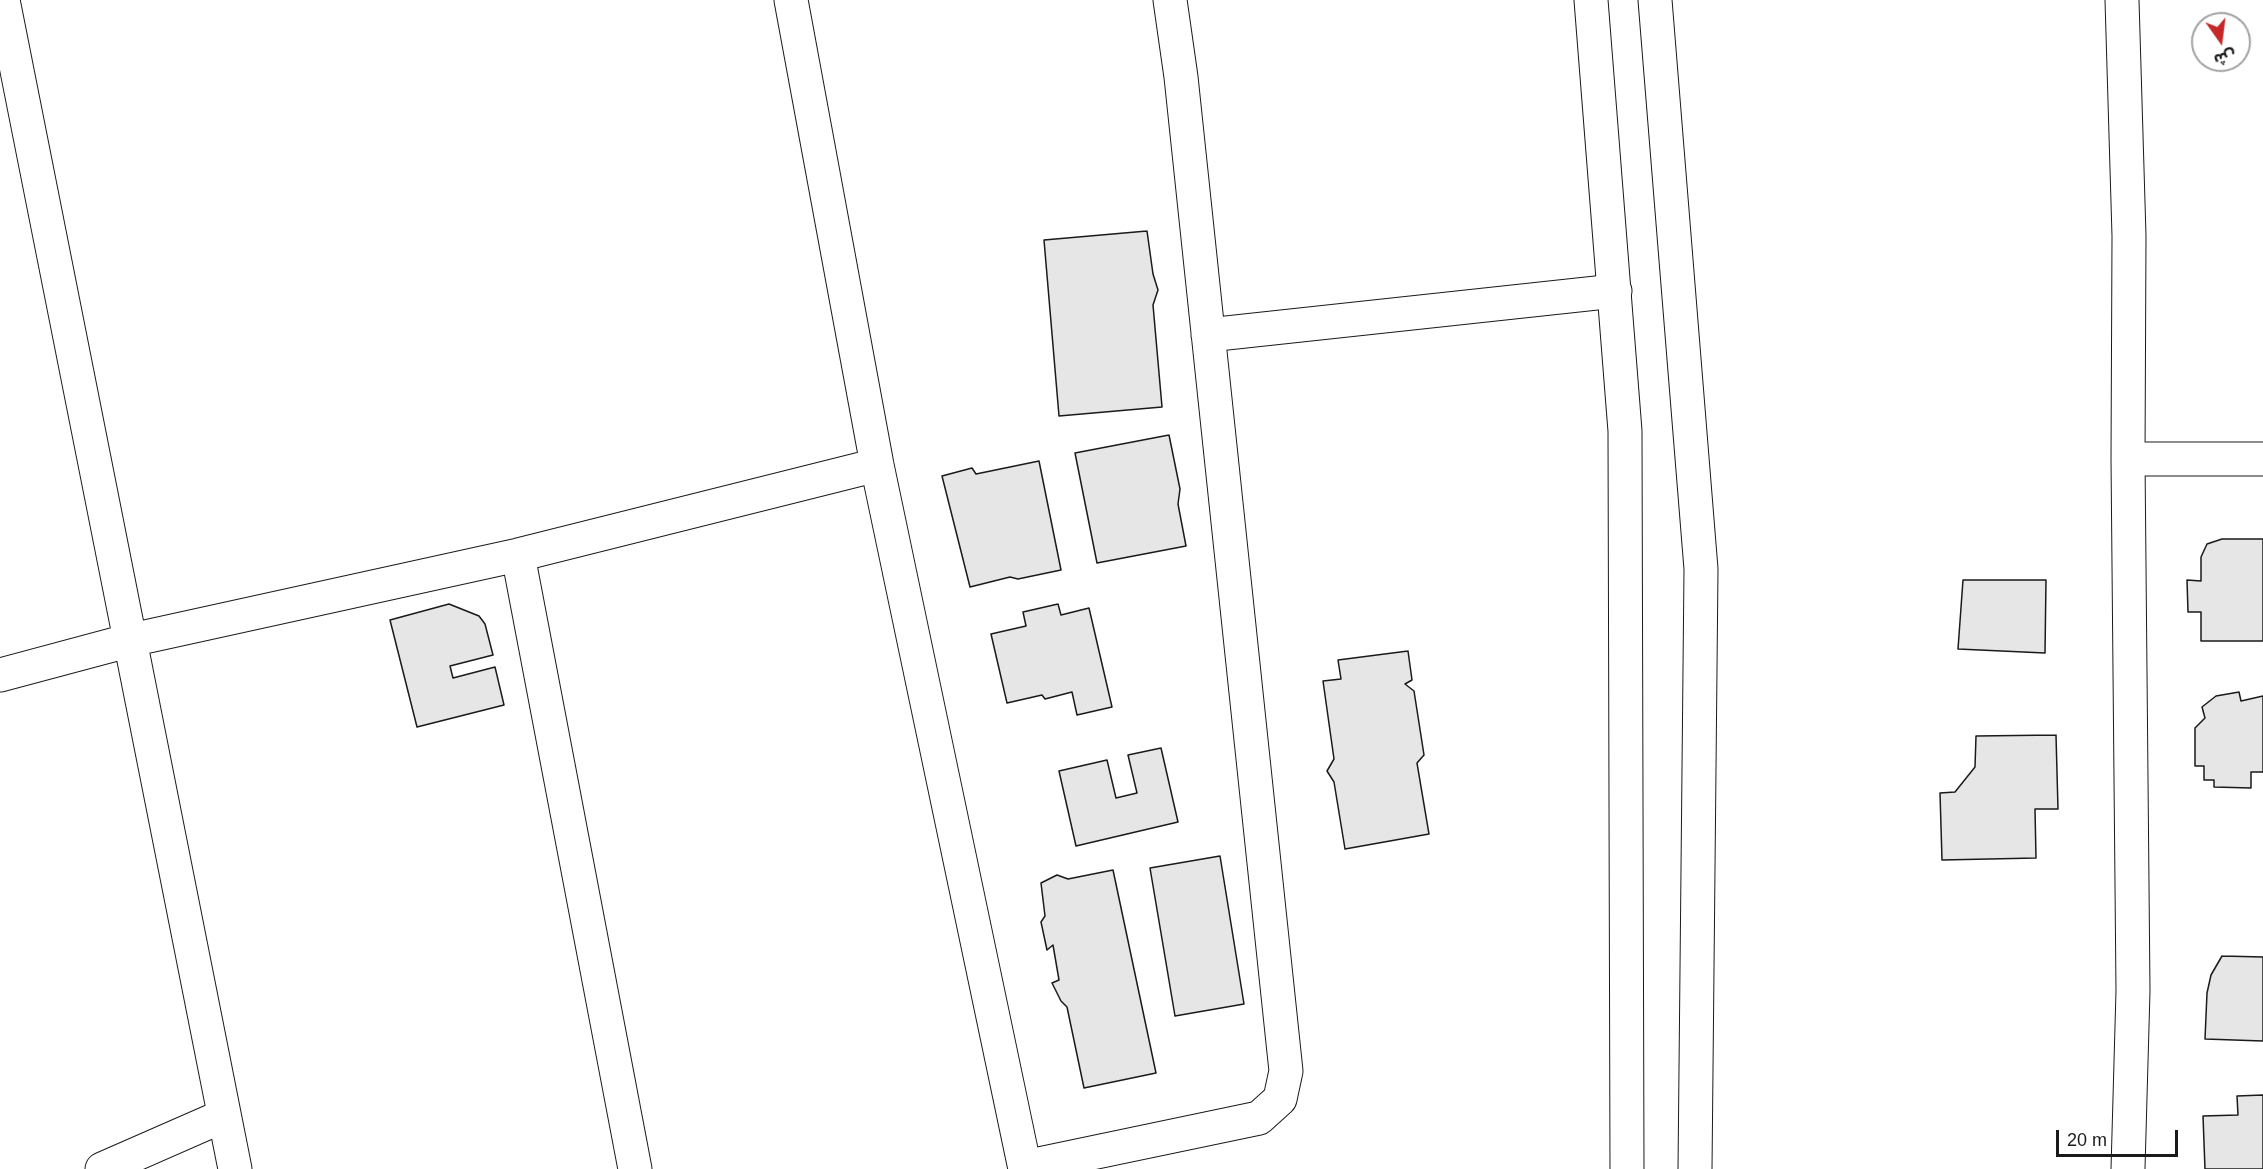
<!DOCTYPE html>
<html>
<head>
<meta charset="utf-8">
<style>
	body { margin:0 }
	#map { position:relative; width:2263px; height:1169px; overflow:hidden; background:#fff; font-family:Arial,"Noto Sans Arabic",sans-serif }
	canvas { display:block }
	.north { position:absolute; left:2191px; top:12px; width:60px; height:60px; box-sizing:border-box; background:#fff; border:2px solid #a3a3a3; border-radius:50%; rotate:166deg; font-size:16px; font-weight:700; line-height:24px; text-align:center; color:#1a1a1a }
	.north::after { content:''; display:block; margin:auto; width:21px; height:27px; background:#c62828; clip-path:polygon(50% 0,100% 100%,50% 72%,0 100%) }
	.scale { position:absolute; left:2056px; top:1130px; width:122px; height:27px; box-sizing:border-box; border:3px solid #1a1a1a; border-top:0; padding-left:8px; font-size:18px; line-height:21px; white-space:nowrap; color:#1a1a1a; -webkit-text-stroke:4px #fff; paint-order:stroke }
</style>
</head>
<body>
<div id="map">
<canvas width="2263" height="1169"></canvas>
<div class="north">ش</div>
<div class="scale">20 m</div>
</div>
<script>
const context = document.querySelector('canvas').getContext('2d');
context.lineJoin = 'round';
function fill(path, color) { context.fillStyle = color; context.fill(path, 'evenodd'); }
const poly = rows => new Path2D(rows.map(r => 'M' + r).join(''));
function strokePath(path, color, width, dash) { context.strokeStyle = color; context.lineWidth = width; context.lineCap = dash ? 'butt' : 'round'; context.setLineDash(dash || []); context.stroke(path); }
const building = poly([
	[1147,231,1153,274,1158,290,1153,305,1162,407,1059,416,1044,240,1147,231],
	[1169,435,1180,489,1178,504,1186,546,1097,563,1075,453,1169,435],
	[1039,461,1061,570,1018,579,1010,577,970,587,942,476,972,468,976,474,1039,461],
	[2222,539,2263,539,2263,641,2201,641,2201,612,2188,612,2187,580,2201,581,2201,557,2207,544,2222,539],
	[1963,580,2046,580,2045,653,1958,649,1963,580],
	[449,604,479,616,485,624,493,655,450,666,453,678,495,667,504,705,417,727,390,620,449,604],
	[1058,604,1061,615,1089,608,1112,707,1077,715,1072,692,1045,699,1042,695,1007,703,991,634,1026,626,1023,612,1058,604],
	[1408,651,1412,680,1405,684,1414,691,1424,755,1417,763,1429,834,1345,849,1334,782,1327,771,1334,759,1323,681,1341,679,1338,660,1408,651],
	[2239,692,2241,701,2263,696,2263,772,2251,772,2251,788,2214,787,2214,780,2204,780,2204,766,2195,766,2195,728,2205,718,2202,707,2216,696,2239,692],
	[2056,735,2058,809,2035,809,2036,858,1942,860,1940,793,1955,792,1975,767,1976,736,2056,735],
	[1161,748,1178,822,1076,846,1059,771,1107,760,1116,798,1137,793,1128,755,1161,748],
	[1220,856,1244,1004,1175,1016,1150,868,1220,856],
	[1113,870,1156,1073,1084,1088,1067,1007,1061,1001,1052,983,1059,980,1053,945,1047,950,1041,922,1045,916,1041,883,1057,875,1068,879,1113,870],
	[2222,956,2263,957,2263,1041,2205,1039,2207,993,2211,975,2222,956],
	[2263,1095,2263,1169,2205,1169,2203,1116,2238,1115,2237,1096,2263,1095]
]);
fill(building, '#e6e6e6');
strokePath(building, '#1a1a1a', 1.5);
const street = poly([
	[3,0,235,1169],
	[791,0,877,465,1025,1169],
	[2122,0,2129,236,2128,459,2133,991,2128,1169],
	[1208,335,1615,291],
	[2128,459,2263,459],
	[518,555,635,1169],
	[0,675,131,640,518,555,877,465],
	[1025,1167,1259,1118,1280,1099,1286,1071,1181,77,1170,0],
	[102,1169,223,1116]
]);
const secondary = poly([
	[1591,0,1625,431,1627,1169],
	[1655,0,1701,569,1695,1169]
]);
strokePath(street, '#1a1a1a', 35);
strokePath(secondary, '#1a1a1a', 35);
strokePath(street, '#fff', 33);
strokePath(secondary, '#fff', 33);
</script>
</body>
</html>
